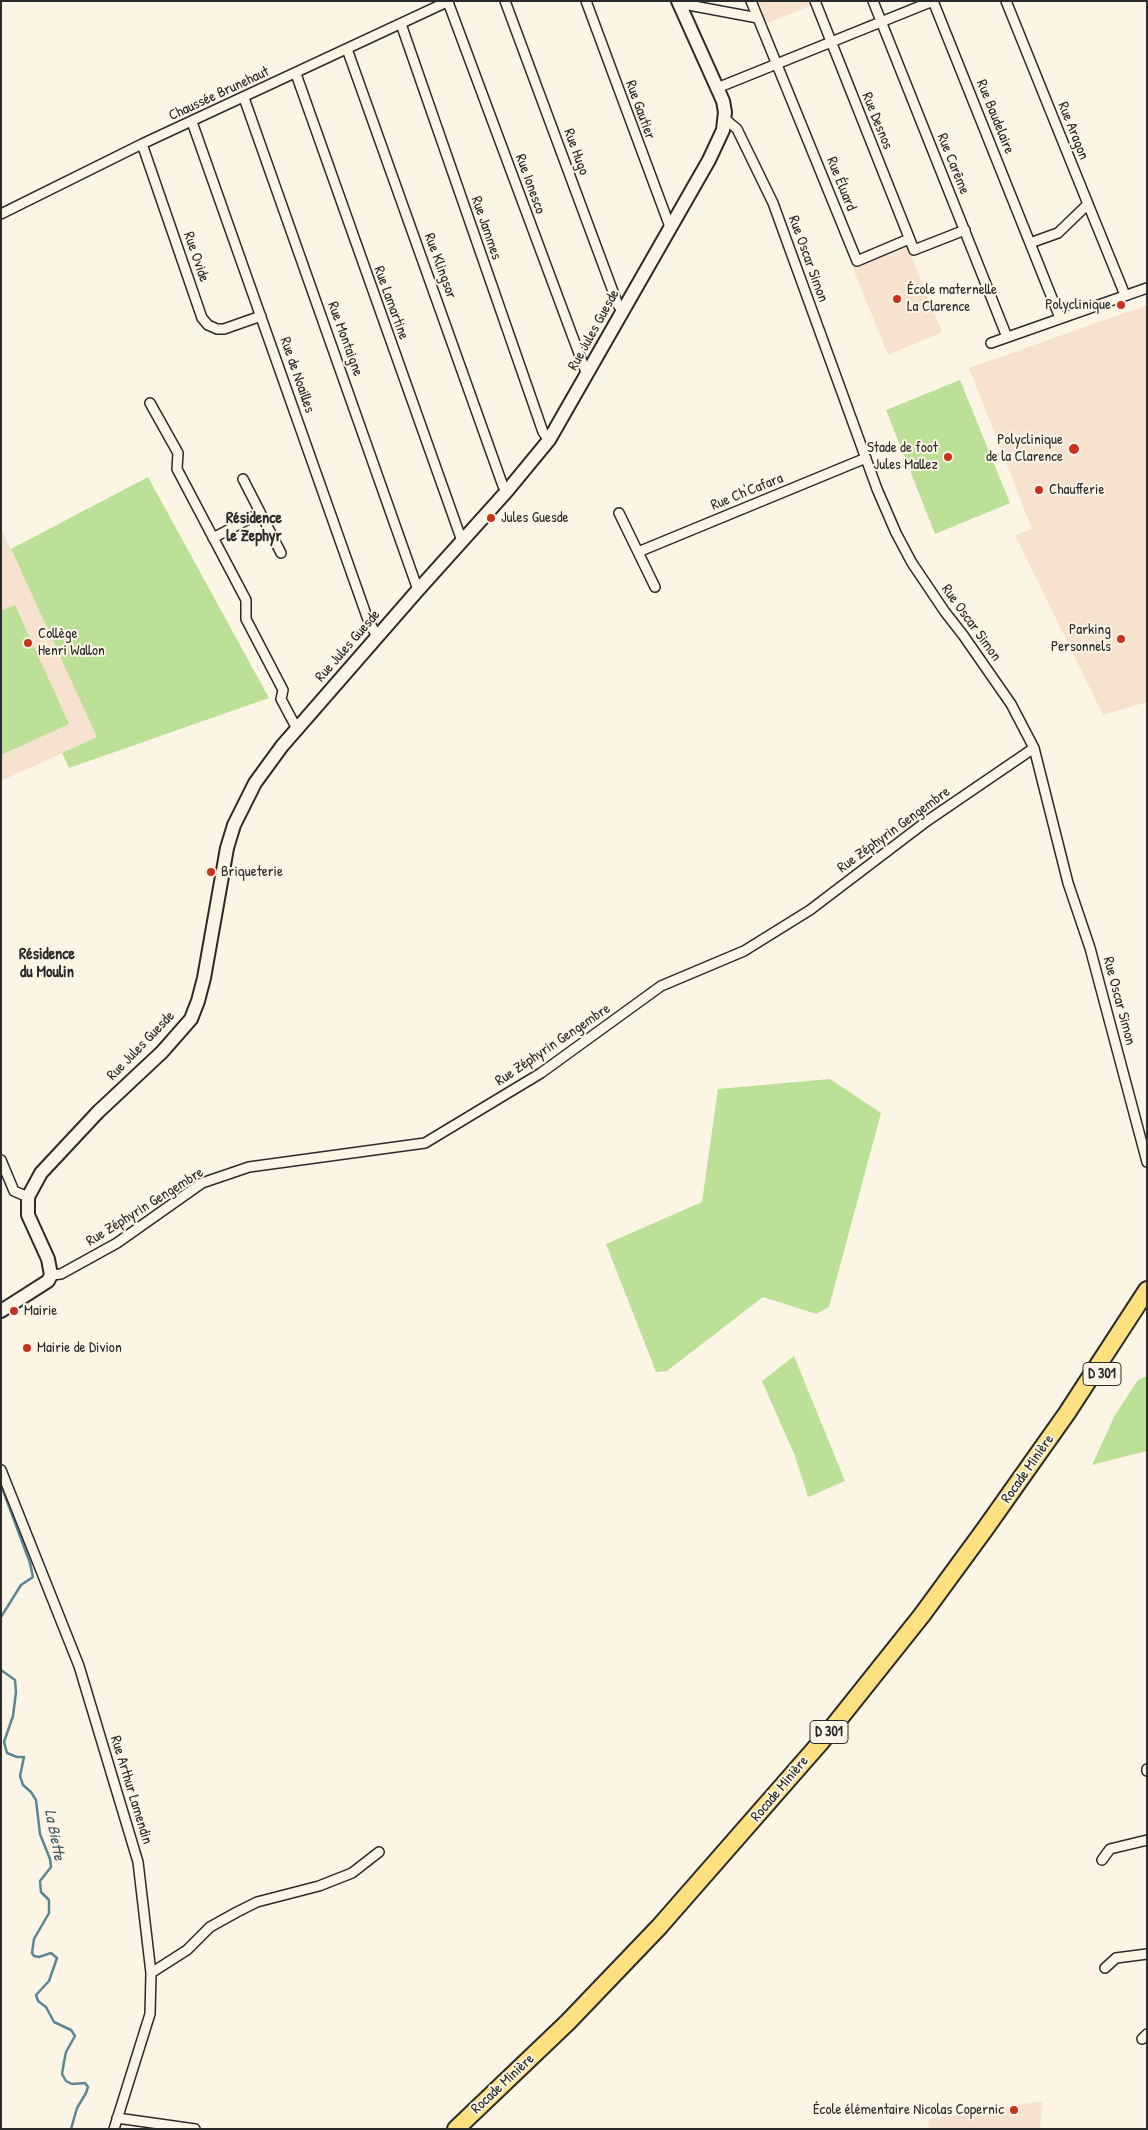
<!DOCTYPE html>
<html>
<head>
<meta charset="utf-8">
<style>
	body { margin:0 }
	#map { position:relative; width:1148px; height:2130px; overflow:hidden; background:#fcf5e5; font-family:"Patrick Hand",sans-serif }
	canvas { display:block }
	.frame { position:absolute; inset:0; border:2px solid #2b2b2b; pointer-events:none }
</style>
</head>
<body>
<div id="map">
<canvas width="1148" height="2130"></canvas>
<div class="frame"></div>
</div>
<script>
const context = document.querySelector('canvas').getContext('2d');
context.lineJoin = 'round';
function fill(path, color) { context.fillStyle = color; context.fill(path, 'evenodd'); }
const poly = rows => new Path2D(rows.map(r => 'M' + r).join(''));
function strokePath(path, color, width, dash) { context.strokeStyle = color; context.lineWidth = width; context.lineCap = dash ? 'butt' : 'round'; context.setLineDash(dash || []); context.stroke(path); }
function write(font, color, halo, rows, align = 'center') {
  context.font = font + ' "Patrick Hand",sans-serif'; context.lineWidth = 4; context.setLineDash([]); context.textBaseline = 'middle'; context.strokeStyle = halo; context.fillStyle = color; for (const [text, x, y, turn = 0] of rows) {
    context.save(); context.translate(x, y); context.rotate((+turn || 0) * Math.PI / 180); context.textAlign = isNaN(turn) ? turn : align; if (halo) context.strokeText(text, 0, 0); context.fillText(text, 0, 0); context.restore();
  }
}
fill(poly([
	[756,1,808,1,810,6,765,24],
	[907,245,942,332,888,355,852,266],
	[1147,305,1147,702,1103,715,1015,535,1032,529,969,368],
	[1,528,98,737,1,781],
	[1043,2101,1040,2129,928,2129,929,2119]
]), '#f6e2ce');
fill(poly([
	[960,380,1010,503,935,534,886,410],
	[148,477,269,698,69,768,62,753,97,737,11,549],
	[15,605,69,724,1,755,1,611],
	[830,1079,881,1113,829,1307,816,1314,763,1297,667,1371,656,1372,606,1244,702,1202,718,1089],
	[794,1356,845,1481,808,1497,795,1456,762,1381],
	[1147,1376,1147,1451,1092,1465,1115,1415,1138,1380]
]), '#bde099');
strokePath(poly([
	[1,1485,30,1563,33,1577,21,1585,1,1617],
	[1,1670,15,1680,16,1692,13,1716,4,1742,7,1753,17,1757,24,1757,20,1776,23,1785,31,1792,36,1800,40,1834,50,1859,51,1867,40,1881,41,1892,49,1900,49,1913,34,1939,32,1953,34,1956,39,1957,51,1953,57,1958,49,1981,36,1995,38,2001,46,2007,54,2022,71,2030,75,2036,66,2052,64,2062,62,2074,66,2081,72,2084,85,2083,88,2087,86,2093,77,2108,71,2129]
]), '#5b8795', 2.5);
const street = poly([
	[505,1,618,305,623,311],
	[586,1,670,227],
	[751,1,857,261,909,239],
	[815,1,914,250,965,230],
	[873,1,1007,337],
	[933,1,1060,318],
	[1006,1,1088,204,1058,233,1030,243],
	[448,2,587,375],
	[678,3,758,18],
	[401,24,543,432,549,440],
	[347,49,503,486,507,491],
	[296,74,462,541],
	[717,88,933,1],
	[244,98,418,590],
	[725,119,737,129,773,203,877,489,896,533,912,563,945,612,963,635,1011,704,1034,748,1068,883,1090,948,1147,1162],
	[192,122,367,617,377,637],
	[142,144,202,318,208,325,217,329,224,329,261,316],
	[1088,204,1125,295],
	[1,214,142,144,449,1],
	[991,343,1147,288],
	[150,403,178,453,177,469,246,600,246,619,283,690,281,699,297,729],
	[243,479,281,553],
	[619,513,655,587],
	[213,538,260,513],
	[638,552,866,458],
	[1,1160,14,1191,28,1197],
	[51,1275,61,1274,117,1243,202,1183,249,1167,425,1143,541,1073,661,986,744,951,810,910,927,821,1034,748],
	[1,1470,79,1666,138,1862,151,1973,150,2014,114,2129],
	[1147,1769,1147,1771],
	[1102,1860,1110,1849,1147,1840],
	[1105,1968,1116,1958,1147,1954],
	[151,1973,187,1950,210,1927,237,1912,257,1902,319,1886,352,1873,379,1852],
	[1142,2039,1147,2034],
	[117,2118,195,2129]
]);
const secondary = poly([
	[1,1311,48,1281,51,1275,48,1259,28,1215,28,1197,41,1173,98,1112,162,1052,191,1019,198,1001,204,978,227,848,234,825,255,783,282,746,418,590,507,491,549,440,709,160,723,130,725,112,723,101,678,1]
]);
const highway = poly([
	[456,2129,568,2022,659,1927,820,1743,922,1615,985,1529,1067,1413,1147,1290]
]);
strokePath(street, '#2b2b2b', 12);
strokePath(secondary, '#2b2b2b', 16);
strokePath(highway, '#2b2b2b', 20);
strokePath(street, '#fcf5e5', 9);
strokePath(secondary, '#fcf5e5', 12);
strokePath(highway, '#fde080', 16);
for (const [x, y, r, color] of [
	[897,299,5,"#c8321e"],
	[1121,305,5,"#c8321e"],
	[1074,449,6,"#c8321e"],
	[948,457,5,"#c8321e"],
	[1039,490,5,"#c8321e"],
	[491,518,5,"#c8321e"],
	[1121,639,5,"#c8321e"],
	[28,643,5,"#c8321e"],
	[211,872,5,"#c8321e"],
	[14,1311,5,"#c8321e"],
	[27,1348,5,"#c8321e"],
	[1014,2110,5,"#c8321e"]
]) { const dot = new Path2D(); dot.arc(x, y, r, 0, 2 * Math.PI); context.fillStyle = color; context.fill(dot); strokePath(dot, '#fcf5e5', 2); }
for (const [x, y, w] of [
	[1102,1374,38],
	[829,1732,38]
]) { const box = new Path2D(); box.roundRect(x - w / 2, y - 11.5, w, 23, 4); context.fillStyle = '#fcf5e5'; context.fill(box); strokePath(box, '#2b2b2b', 1); }
write('bold 14px', '#2b2b2b', null, [
	["D 301",1102,1374],
	["D 301",829,1732]
]);
write('15px', '#2b2b2b', '#fcf5e5', [
	["Chaussée Brunehaut",219,94,-25],
	["Rue Gautier",640,110,70],
	["Rue Baudelaire",995,117,68],
	["Rue Desnos",877,121,68],
	["Rue Aragon",1073,131,68],
	["Rue Hugo",576,152,70],
	["Rue Carême",953,164,68],
	["Rue Ionesco",530,184,70],
	["Rue Éluard",841,184,68],
	["Rue Jammes",486,228,71],
	["Rue Ovide",196,257,71],
	["Rue Oscar Simon",808,259,70],
	["Rue Klingsor",440,266,70],
	["Rue Lamartine",391,303,70],
	["Rue Jules Guesde",594,330,-61],
	["Rue Montaigne",345,339,70],
	["Rue de Noailles",297,375,71],
	["Rue Ch'Cafara",747,492,-22],
	["Rue Oscar Simon",971,623,54],
	["Rue Jules Guesde",348,646,-49],
	["Rue Zéphyrin Gengembre",894,830,-36],
	["Rue Oscar Simon",1119,1001,75],
	["Rue Zéphyrin Gengembre",553,1045,-34],
	["Rue Jules Guesde",141,1046,-46],
	["Rue Zéphyrin Gengembre",145,1207,-32],
	["Rocade Minière",1028,1469,-55],
	["Rocade Minière",780,1789,-50],
	["Rue Arthur Lamendin",131,1790,73],
	["Rocade Minière",503,2084,-43]
]);
write('15px', '#2b2b2b', '#fcf5e5', [
	["École maternelle",907,290],
	["La Clarence",907,307],
	["Polyclinique",1111,305,"right"],
	["Polyclinique",1063,440,"right"],
	["de la Clarence",1063,457,"right"],
	["Stade de foot",938,448,"right"],
	["Jules Mallez",938,465,"right"],
	["Chaufferie",1049,490],
	["Jules Guesde",501,518],
	["Parking",1111,630,"right"],
	["Personnels",1111,647,"right"],
	["Collège",38,634],
	["Henri Wallon",38,651],
	["Briqueterie",221,872],
	["Mairie",24,1311],
	["Mairie de Divion",37,1348],
	["École élémentaire Nicolas Copernic",1004,2110,"right"]
], 'left');
write('bold 16px', '#2b2b2b', '#fcf5e5', [
	["Résidence",254,519],
	["le Zephyr",254,537],
	["Résidence",47,955],
	["du Moulin",47,973]
]);
write('italic 16px', '#435960', '#fcf5e5', [
	["La Biette",54,1835,79]
]);
</script>
</body>
</html>
